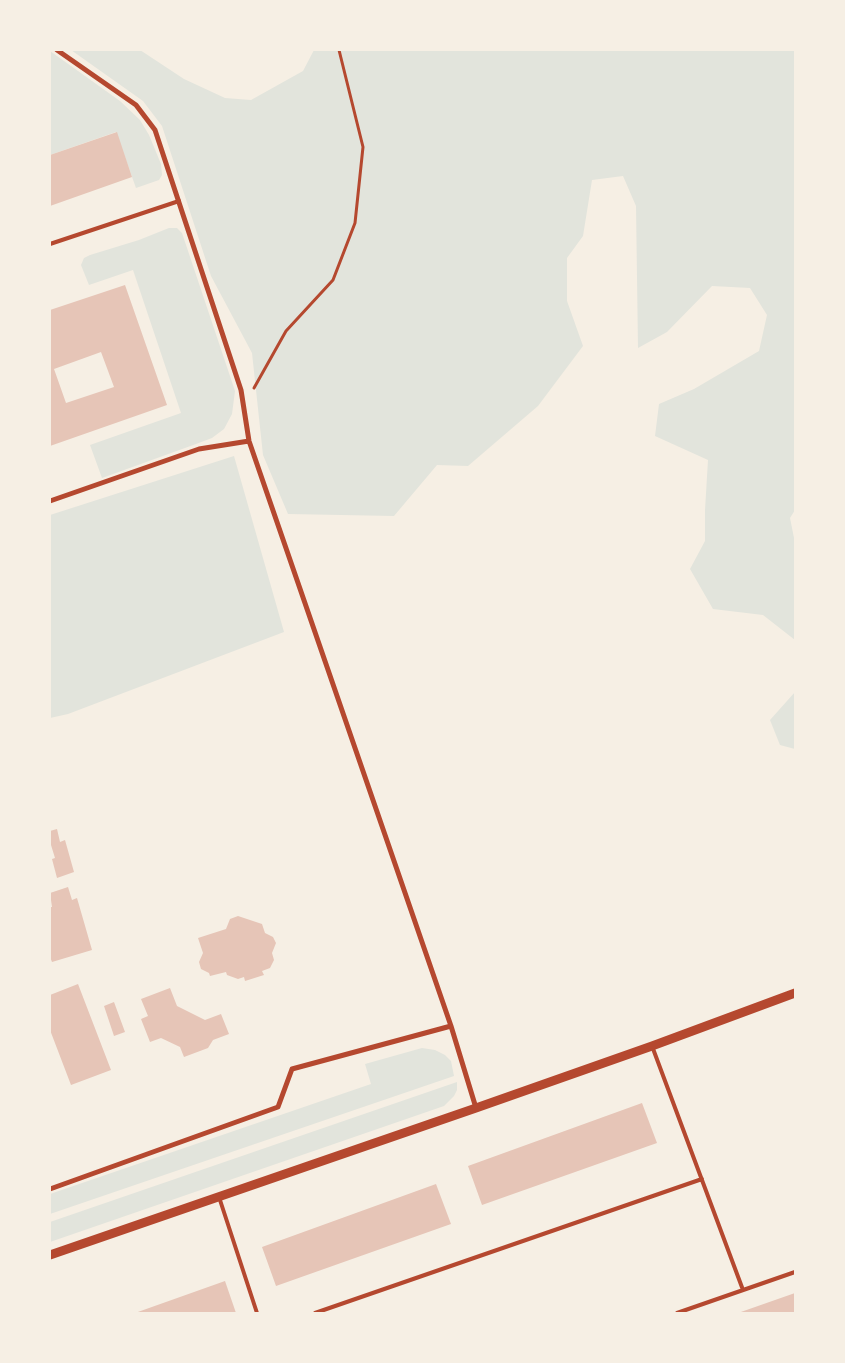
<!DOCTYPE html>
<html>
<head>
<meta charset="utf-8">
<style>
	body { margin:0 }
	#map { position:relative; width:845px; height:1363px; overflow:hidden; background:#f6efe4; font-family:"Source Sans 3",sans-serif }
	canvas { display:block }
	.frame { position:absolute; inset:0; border:51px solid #f6efe4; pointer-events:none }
</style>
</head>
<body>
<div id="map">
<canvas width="845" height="1363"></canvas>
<div class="frame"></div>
</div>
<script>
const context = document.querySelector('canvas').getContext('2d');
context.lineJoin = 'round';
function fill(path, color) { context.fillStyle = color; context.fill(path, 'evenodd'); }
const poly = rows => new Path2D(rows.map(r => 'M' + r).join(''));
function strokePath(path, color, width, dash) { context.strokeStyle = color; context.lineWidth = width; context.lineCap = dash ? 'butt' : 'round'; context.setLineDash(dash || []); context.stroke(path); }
fill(poly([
	[71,50,140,50,184,79,225,98,251,100,303,71,314,50,795,50,795,510,790,518,795,543,795,640,763,615,713,609,690,569,705,541,705,510,708,460,655,436,659,404,694,389,759,351,767,315,750,288,712,286,667,332,638,348,636,206,623,176,592,180,583,236,567,258,567,301,583,346,538,406,468,466,437,465,394,516,288,514,263,455,252,353,211,276,162,126,143,101],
	[50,51,120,101,140,120,149,135,161,164,162,175,159,180,136,188,116,132,50,155],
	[169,228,177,228,182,233,235,391,232,414,224,429,212,438,196,444,102,478,90,445,181,413,133,270,89,285,81,265,84,258,90,255,139,240],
	[234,456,284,632,68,714,50,718,50,515],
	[795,692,795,749,780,745,770,720],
	[422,1048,435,1050,445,1055,451,1061,454,1076,50,1214,50,1194,371,1084,365,1064],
	[457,1082,457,1090,454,1096,444,1106,50,1242,50,1222]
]), '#e2e4dc');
fill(poly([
	[117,132,132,177,50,206,50,155],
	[125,285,167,405,50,446,50,310],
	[101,352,114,387,66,403,54,369],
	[57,829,60,842,65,840,74,872,57,878,52,859,55,858,51,845,50,845,50,831],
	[68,887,72,900,77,898,92,950,52,962,50,957,50,907,52,907,50,893],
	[238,916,262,924,265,933,273,937,276,943,272,953,274,960,270,968,262,971,264,975,245,981,244,977,238,979,227,975,226,972,210,976,209,973,201,969,199,962,203,953,198,938,226,929,230,919],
	[78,984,111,1070,71,1085,50,1030,50,995],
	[170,988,177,1006,205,1020,221,1014,229,1034,213,1040,208,1048,184,1057,180,1047,161,1038,150,1042,141,1019,148,1016,141,999],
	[114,1002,125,1032,114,1036,104,1006],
	[642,1103,657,1143,482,1205,468,1166],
	[436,1184,451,1224,276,1286,262,1247],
	[225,1281,236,1313,135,1313],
	[795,1293,795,1313,738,1313]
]), '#e6c5b7');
strokePath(poly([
	[254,388,286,331,333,280,355,223,363,147,339,50]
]), '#b5482f', 3);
strokePath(poly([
	[50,244,179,201],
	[652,1046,743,1290],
	[219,1197,257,1313],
	[315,1313,702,1179],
	[677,1313,795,1272]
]), '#b5482f', 4);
strokePath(poly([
	[57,50,136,105,155,130,241,390,249,441,451,1026,476,1108],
	[50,501,199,449,249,441],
	[50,1189,278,1107,292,1069,451,1026]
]), '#b5482f', 5);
strokePath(poly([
	[50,1255,476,1108,652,1046,795,993]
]), '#b5482f', 9);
</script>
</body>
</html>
